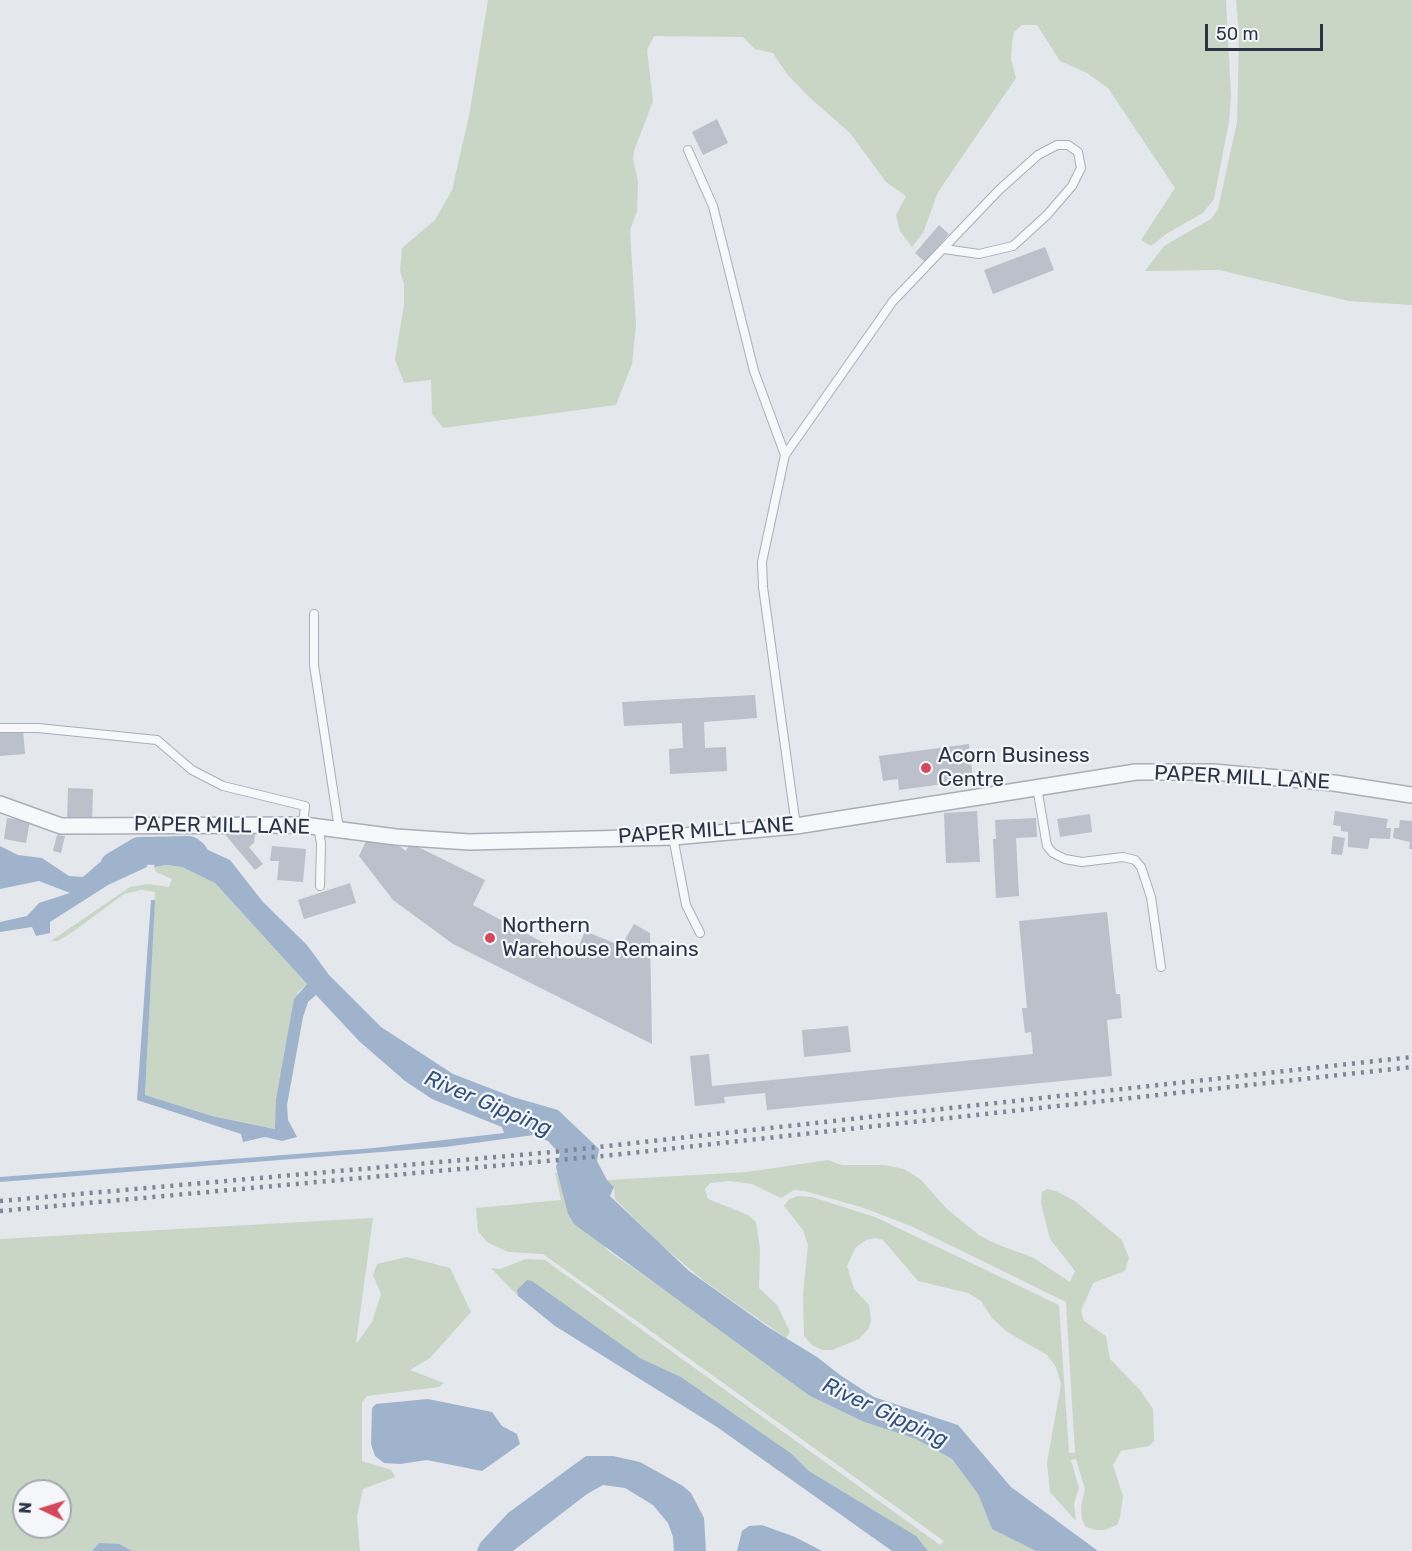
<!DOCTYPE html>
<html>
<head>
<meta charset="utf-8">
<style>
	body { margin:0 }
	#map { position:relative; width:1412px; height:1551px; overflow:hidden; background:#e4e7ec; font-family:Rubik,sans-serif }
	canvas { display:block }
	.north { position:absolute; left:12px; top:1479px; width:60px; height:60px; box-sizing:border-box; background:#f4f6f9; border:2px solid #a4a8b1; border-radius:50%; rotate:274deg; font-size:16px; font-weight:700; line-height:24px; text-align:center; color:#2b3445 }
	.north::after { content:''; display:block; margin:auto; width:21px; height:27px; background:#d1495b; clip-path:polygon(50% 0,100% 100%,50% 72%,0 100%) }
	.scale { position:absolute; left:1205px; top:24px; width:118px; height:27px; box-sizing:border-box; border:3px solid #2b3445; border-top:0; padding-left:8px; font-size:18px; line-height:21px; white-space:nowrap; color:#2b3445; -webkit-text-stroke:4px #f4f6f9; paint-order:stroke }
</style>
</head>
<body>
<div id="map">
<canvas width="1412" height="1551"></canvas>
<div class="north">N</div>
<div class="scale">50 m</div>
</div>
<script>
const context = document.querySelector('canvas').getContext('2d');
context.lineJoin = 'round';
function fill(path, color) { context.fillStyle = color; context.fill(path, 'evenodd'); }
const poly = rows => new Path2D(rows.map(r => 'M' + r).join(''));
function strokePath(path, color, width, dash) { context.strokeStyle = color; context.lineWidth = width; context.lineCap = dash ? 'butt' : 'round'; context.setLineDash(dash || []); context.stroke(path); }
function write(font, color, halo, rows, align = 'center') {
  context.font = font + ' Rubik,sans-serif'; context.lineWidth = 4.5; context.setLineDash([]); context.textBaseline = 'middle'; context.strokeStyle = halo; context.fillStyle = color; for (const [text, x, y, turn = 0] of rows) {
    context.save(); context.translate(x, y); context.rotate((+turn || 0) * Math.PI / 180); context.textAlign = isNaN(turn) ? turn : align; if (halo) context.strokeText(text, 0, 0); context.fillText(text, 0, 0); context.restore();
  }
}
fill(poly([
	[488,0,1226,0,1231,95,1229,122,1214,199,1203,213,1166,234,1151,246,1141,240,1175,188,1108,88,1087,73,1060,61,1037,25,1022,25,1014,32,1012,43,1011,59,1016,78,938,192,923,233,912,247,900,231,896,215,906,196,886,182,850,133,809,97,787,74,773,53,755,49,743,37,654,36,647,50,653,101,634,151,633,159,638,181,637,211,630,230,636,325,632,364,616,405,443,428,432,414,431,380,404,383,395,360,404,304,404,284,400,270,402,248,435,220,452,190,469,116],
	[1236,0,1412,0,1412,305,1349,301,1219,270,1145,271,1164,246,1211,219,1218,209,1237,122,1239,34],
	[167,865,182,867,215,883,307,984,298,992,276,1099,276,1129,212,1116,145,1095,155,892,141,890,124,894,74,931,58,941,51,941,130,887,148,884,169,887,172,879,156,872,154,867],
	[828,1160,842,1165,885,1165,904,1169,920,1179,947,1209,979,1235,996,1244,1032,1257,1070,1282,1075,1271,1050,1239,1041,1203,1042,1192,1047,1189,1056,1191,1075,1201,1122,1240,1129,1258,1125,1271,1093,1283,1081,1311,1084,1321,1106,1336,1110,1359,1140,1390,1153,1409,1154,1441,1149,1446,1121,1451,1113,1465,1123,1496,1120,1518,1117,1525,1105,1530,1096,1530,1086,1527,1082,1520,1081,1506,1085,1489,1076,1459,1071,1460,1079,1488,1074,1504,1076,1521,1050,1492,1047,1463,1061,1384,1056,1367,1047,1355,1006,1331,992,1318,981,1301,968,1293,918,1281,883,1240,876,1238,866,1240,856,1247,847,1266,854,1289,869,1305,871,1320,869,1328,859,1339,832,1350,822,1350,812,1345,804,1336,803,1294,808,1245,803,1230,784,1206,788,1200,798,1196,812,1197,875,1217,1059,1305,1069,1453,1075,1453,1066,1302,911,1226,864,1208,805,1191,794,1190,781,1198,752,1184,730,1181,710,1183,705,1189,708,1199,748,1215,756,1222,760,1248,759,1288,777,1305,790,1332,786,1338,704,1281,659,1243,615,1199,614,1187,607,1180,747,1172],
	[570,1171,594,1231,607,1250,733,1337,810,1396,864,1422,916,1439,952,1459,978,1494,992,1529,1036,1551,928,1551,915,1536,809,1471,792,1454,681,1377,640,1358,517,1290,518,1296,491,1268,500,1269,526,1259,545,1260,940,1545,944,1541,543,1254,508,1252,487,1242,478,1231,476,1208,561,1200,555,1173],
	[373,1218,356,1344,372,1322,381,1294,373,1275,377,1264,407,1257,450,1268,471,1312,430,1358,410,1370,444,1383,439,1387,367,1396,362,1402,362,1461,391,1470,395,1477,363,1489,357,1516,360,1551,0,1551,0,1239],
	[24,1491,60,1491,60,1527,24,1527]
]), '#c9d6c5');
fill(poly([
	[186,840,230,860,263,902,307,945,329,975,381,1027,453,1074,513,1097,558,1110,599,1149,597,1161,607,1180,614,1187,610,1196,689,1271,768,1327,817,1357,840,1375,874,1397,958,1425,1011,1487,1098,1551,1036,1551,992,1529,978,1494,952,1459,916,1439,864,1422,810,1396,574,1224,568,1214,556,1167,560,1154,548,1141,534,1135,445,1147,0,1182,0,1177,374,1148,504,1133,502,1127,432,1099,405,1081,359,1041,316,995,308,1002,303,1017,287,1105,288,1120,297,1137,282,1141,265,1137,243,1142,241,1134,137,1100,151,900,155,900,145,1095,212,1116,275,1129,276,1099,294,999,307,984,215,883,182,867,167,865,154,867,158,841],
	[149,841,147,867,108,885,50,922,50,933,36,936,32,927,0,932,0,922,27,916,39,903,70,893,39,881,0,889,0,846,18,855,42,858,69,876,83,877,106,857,130,845],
	[527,1280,532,1281,640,1358,681,1377,792,1454,809,1471,916,1536,928,1551,892,1551,717,1427,555,1326,518,1296,517,1290],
	[428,1399,492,1412,502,1426,517,1434,520,1444,482,1471,427,1460,400,1464,384,1463,375,1456,371,1444,372,1408,376,1404],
	[586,1456,613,1456,640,1462,683,1486,691,1493,704,1518,706,1551,674,1551,673,1537,668,1523,653,1505,625,1488,603,1485,587,1494,513,1551,477,1551,480,1543,508,1513],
	[762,1525,795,1537,822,1551,737,1551,742,1531,749,1526],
	[99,1543,119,1544,132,1551,92,1551]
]), '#9fb4cc');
strokePath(poly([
	[114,866,139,851,189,850,194,854]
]), '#9fb4cc', 28);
fill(poly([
	[717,119,728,143,703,155,692,132],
	[939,225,949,234,925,262,915,253],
	[1045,247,1054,270,993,294,984,270],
	[755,695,757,718,704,722,705,748,726,747,727,771,670,774,669,749,683,748,682,723,624,726,622,702],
	[23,729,25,754,0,756,0,731],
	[969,744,973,780,899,790,898,779,883,781,879,756],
	[68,788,93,789,92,822,67,821],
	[977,811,980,862,946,863,944,813],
	[1335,811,1388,819,1386,828,1391,828,1390,839,1370,838,1368,849,1348,847,1348,832,1341,831,1341,826,1333,825],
	[1090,814,1092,832,1060,837,1057,819],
	[7,818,30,821,26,843,4,839],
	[1036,818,1037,837,1016,838,1019,896,996,898,993,839,996,839,995,820],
	[1400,820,1412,821,1412,849,1409,849,1410,842,1393,838,1394,828,1399,828],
	[222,831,255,833,254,843,249,847,263,864,255,870],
	[57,835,65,836,61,853,53,851],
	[1333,836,1345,838,1342,855,1331,854],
	[367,839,392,841,406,851,410,843,485,880,473,905,574,959,585,931,621,946,634,924,650,933,652,1044,453,944,393,900,359,856],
	[272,846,306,849,303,882,277,880,279,861,270,861],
	[350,883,356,903,304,919,298,900],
	[1107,912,1116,994,1120,994,1122,1018,1107,1020,1112,1076,767,1110,765,1093,724,1097,725,1103,695,1106,690,1056,709,1054,712,1086,1033,1054,1031,1032,1025,1033,1022,1008,1027,1008,1019,921],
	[848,1026,851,1052,804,1057,802,1030]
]), '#bbc0ca');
const lane = poly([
	[688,150,713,206,754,371,785,455],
	[314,614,314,665,339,829],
	[0,728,38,728,157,740,192,770,223,786,305,806,303,825],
	[1037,787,1047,846,1053,853,1065,859,1082,862,1123,857,1135,860,1141,867,1151,897,1161,967],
	[796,826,763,587,762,562,785,455,893,301,999,190,1038,155,1057,145,1068,145,1078,152,1081,168,1072,186,1047,215,1013,246,979,254,944,249],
	[318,827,321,843,320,886],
	[673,837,686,905,700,933]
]);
const street = poly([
	[0,804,61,826,303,825,396,837,469,842,673,837,796,826,1136,772,1213,772,1334,783,1412,795]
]);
strokePath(lane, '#a9aeb7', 10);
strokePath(street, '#a9aeb7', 18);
strokePath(lane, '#f7f8fa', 8);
strokePath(street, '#f7f8fa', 15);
strokePath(poly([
	[0,1201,553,1152,1412,1057],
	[0,1211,613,1155,1412,1067]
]), '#7d8696', 4.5, [3, 6]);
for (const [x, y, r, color] of [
	[926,768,6,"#d1495b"],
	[490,938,6,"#d1495b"]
]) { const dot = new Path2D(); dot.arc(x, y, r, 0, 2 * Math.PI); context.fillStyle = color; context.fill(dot); strokePath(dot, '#f4f6f9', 2); }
write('21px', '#2b3445', '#f4f6f9', [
	["Acorn Business",938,756],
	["Centre",938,780],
	["Northern",502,926],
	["Warehouse Remains",502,950]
], 'left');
write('21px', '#2b3445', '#f4f6f9', [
	["PAPER MILL LANE",1242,778,3],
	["PAPER MILL LANE",222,826,1],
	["PAPER MILL LANE",706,831,-4]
]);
write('italic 22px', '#34527a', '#f4f6f9', [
	["River Gipping",488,1104,23],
	["River Gipping",885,1413,25]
]);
</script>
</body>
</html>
